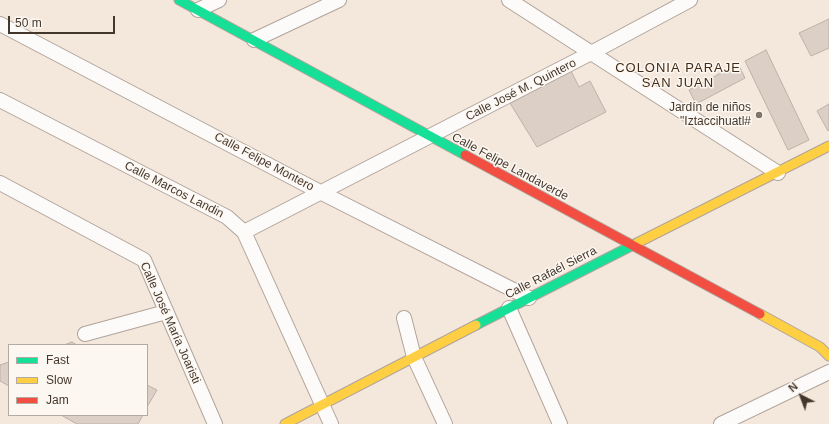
<!DOCTYPE html>
<html>
<head>
<meta charset="utf-8">
<style>
	body { margin:0 }
	#map { position:relative; width:829px; height:424px; overflow:hidden; background:#f4e7dc; font-family:Arial,sans-serif }
	canvas { display:block }
	.legend { position:absolute; left:8px; top:344px; width:140px; height:72px; box-sizing:border-box; background:#fdf7f1; border:1px solid #b3aaa3; margin:0; padding:5px 7px; list-style:none; font-size:12px; color:#43372d }
	.legend li { display:flex; align-items:center; gap:8px; height:20px }
	.legend b { width:20px; border:1px solid #b3aaa3 }
	.north { position:absolute; left:781px; top:376px; width:40px; height:40px; -webkit-text-stroke:3px #fdf7f1; paint-order:stroke; rotate:318deg; font-size:11px; font-weight:700; line-height:16px; text-align:center; color:#43372d }
	.north::after { content:''; display:block; margin:auto; width:14px; height:18px; background:#43372d; clip-path:polygon(50% 0,100% 100%,50% 72%,0 100%) }
	.scale { position:absolute; left:8px; top:16px; width:107px; height:18px; box-sizing:border-box; border:2px solid #43372d; border-top:0; padding-left:5px; font-size:12px; line-height:14px; white-space:nowrap; color:#43372d; -webkit-text-stroke:3px #fdf7f1; paint-order:stroke }
</style>
</head>
<body>
<div id="map">
<canvas width="829" height="424"></canvas>
<ul class="legend">
<li><b style="height:5px;background:#16e098"></b>Fast</li>
<li><b style="height:5px;background:#ffcf43"></b>Slow</li>
<li><b style="height:5px;background:#f24e42"></b>Jam</li>
</ul>
<div class="north">N</div>
<div class="scale">50 m</div>
</div>
<script>
const context = document.querySelector('canvas').getContext('2d');
context.lineJoin = 'round';
function fill(path, color) { context.fillStyle = color; context.fill(path, 'evenodd'); }
const poly = rows => new Path2D(rows.map(r => 'M' + r).join(''));
function strokePath(path, color, width, dash) { context.strokeStyle = color; context.lineWidth = width; context.lineCap = dash ? 'butt' : 'round'; context.setLineDash(dash || []); context.stroke(path); }
function write(font, color, halo, rows, align = 'center') {
  context.font = font + ' Arial,sans-serif'; context.lineWidth = 3; context.setLineDash([]); context.textBaseline = 'middle'; context.strokeStyle = halo; context.fillStyle = color; for (const [text, x, y, turn = 0] of rows) {
    context.save(); context.translate(x, y); context.rotate((+turn || 0) * Math.PI / 180); context.textAlign = isNaN(turn) ? turn : align; if (halo) context.strokeText(text, 0, 0); context.fillText(text, 0, 0); context.restore();
  }
}
const building = poly([
	[829,19,829,48,811,56,799,33,829,19],
	[766,50,809,140,788,150,745,61,766,50],
	[738,64,745,78,696,104,689,90,738,64],
	[571,71,579,87,590,81,606,112,537,147,510,103,571,71],
	[829,104,829,130,828,131,817,111,829,104],
	[72,342,77,345,64,345,72,342],
	[9,362,9,386,0,381,0,365,9,362],
	[147,385,157,390,147,407,147,385],
	[61,415,143,415,138,424,77,424,61,415]
]);
fill(building, '#dbcfc6');
strokePath(building, '#bcb1a8', 1);
const street = poly([
	[509,0,778,173],
	[198,10,219,0],
	[0,24,320,192,529,298],
	[254,40,339,0],
	[0,100,227,217,244,232,331,424],
	[0,183,144,260,215,424],
	[244,232,593,52,690,0],
	[509,308,560,424],
	[404,318,414,357,445,424],
	[85,334,166,312],
	[721,424,829,372]
]);
const fast = poly([
	[179,0,465,155],
	[476,325,637,243]
]);
const slow = poly([
	[637,243,829,146],
	[760,314,820,347,829,356],
	[285,424,476,325]
]);
const jam = poly([
	[465,155,760,314]
]);
strokePath(street, '#b0a49b', 16);
strokePath(fast, '#b0a49b', 11);
strokePath(slow, '#b0a49b', 11);
strokePath(jam, '#b0a49b', 11);
strokePath(street, '#fdfbfa', 14);
strokePath(fast, '#16e098', 9);
strokePath(slow, '#ffcf43', 9);
strokePath(jam, '#f24e42', 9);
for (const [x, y, r, color] of [
	[759,115,4,"#81756a"]
]) { const dot = new Path2D(); dot.arc(x, y, r, 0, 2 * Math.PI); context.fillStyle = color; context.fill(dot); strokePath(dot, '#fdf7f1', 1.5); }
write('12px', '#43372d', '#fdf7f1', [
	["Calle José M. Quintero",521,90,-27],
	["Calle Felipe Montero",264,162,28],
	["Calle Felipe Landaverde",510,167,28],
	["Calle Marcos Landin",174,190,27],
	["Calle Rafaél Sierra",551,273,-27],
	["Calle José María Joaristi",170,323,66]
]);
write('12px', '#43372d', '#fdf7f1', [
	["Jardín de niños",751,108],
	["\"Iztaccihuatl#",751,122]
], 'right');
context.letterSpacing = '1px';
write('13px', '#432c17', '#fdf7f1', [
	["COLONIA PARAJE",678,68],
	["SAN JUAN",678,83]
]);
context.letterSpacing = '0px';
</script>
</body>
</html>
